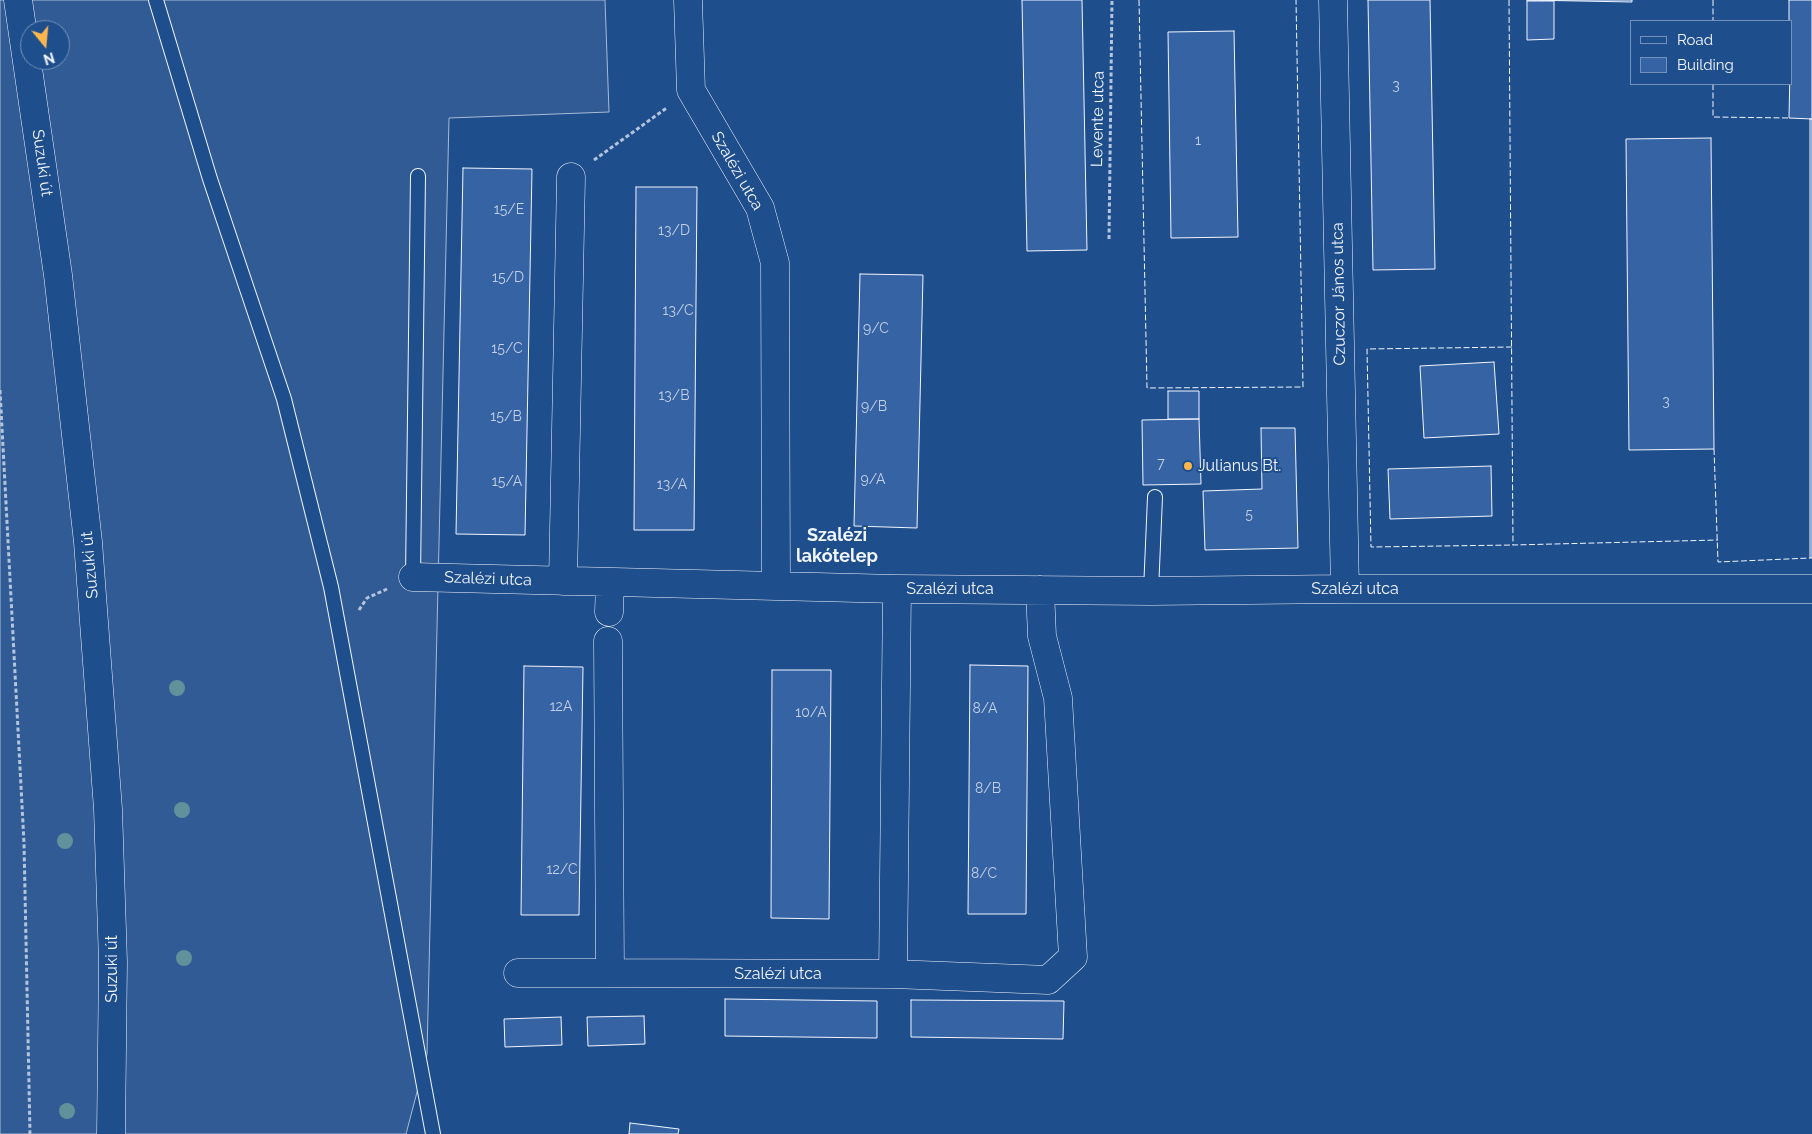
<!DOCTYPE html>
<html>
<head>
<meta charset="utf-8">
<style>
	body { margin:0 }
	#map { position:relative; width:1812px; height:1134px; overflow:hidden; background:#1f4e8c; font-family:Raleway,sans-serif }
	canvas { display:block }
	.legend { position:absolute; left:1630px; top:20px; width:162px; height:65px; box-sizing:border-box; background:#1f4e8c; border:1px solid #7391ba; margin:0; padding:6px 9px; list-style:none; font-size:15px; color:#f2f6ff }
	.legend li { display:flex; align-items:center; gap:10px; height:25px }
	.legend b { width:25px; border:1px solid #7391ba }
	.north { position:absolute; left:20px; top:20px; width:50px; height:50px; box-sizing:border-box; background:#1f4e8c; border:1px solid #7391ba; border-radius:50%; rotate:163deg; font-size:14px; font-weight:700; line-height:20px; text-align:center; color:#f2f6ff }
	.north::after { content:''; display:block; margin:auto; width:18px; height:22px; background:#ffb74d; clip-path:polygon(50% 0,100% 100%,50% 72%,0 100%) }
</style>
</head>
<body>
<div id="map">
<canvas width="1812" height="1134"></canvas>
<ul class="legend">
<li><b style="height:6px;background:#1f4e8c"></b>Road</li>
<li><b style="height:14px;background:#3563a3"></b>Building</li>
</ul>
<div class="north">N</div>
</div>
<script>
const context = document.querySelector('canvas').getContext('2d');
context.lineJoin = 'round';
function fill(path, color) { context.fillStyle = color; context.fill(path, 'evenodd'); }
const poly = rows => new Path2D(rows.map(r => 'M' + r).join(''));
function strokePath(path, color, width, dash) { context.strokeStyle = color; context.lineWidth = width; context.lineCap = dash ? 'butt' : 'round'; context.setLineDash(dash || []); context.stroke(path); }
function write(font, color, halo, rows, align = 'center') {
  context.font = font + ' Raleway,sans-serif'; context.lineWidth = 4; context.setLineDash([]); context.textBaseline = 'middle'; context.strokeStyle = halo; context.fillStyle = color; for (const [text, x, y, turn = 0] of rows) {
    context.save(); context.translate(x, y); context.rotate((+turn || 0) * Math.PI / 180); context.textAlign = isNaN(turn) ? turn : align; if (halo) context.strokeText(text, 0, 0); context.fillText(text, 0, 0); context.restore();
  }
}
const built = poly([
	[0,0,605,0,609,112,449,118,427,1054,406,1134,0,1134,0,0],
	[30,30,60,30,60,60,30,60,30,30]
]);
fill(built, '#305b95');
strokePath(built, '#a8bbd7', 1);
const building = poly([
	[1022,0,1082,0,1087,250,1027,251,1022,0],
	[1368,0,1430,0,1435,269,1373,270,1368,0],
	[1527,0,1632,0,1632,2,1527,0],
	[1789,0,1812,0,1812,119,1789,118,1791,21,1789,21,1789,0],
	[1527,1,1554,1,1554,39,1527,40,1527,1],
	[1234,31,1238,237,1171,238,1168,32,1234,31],
	[1810,119,1812,119,1812,558,1810,558,1810,119],
	[1711,138,1714,449,1629,450,1626,139,1711,138],
	[463,168,532,169,525,535,456,534,463,168],
	[636,187,697,187,694,530,634,530,636,187],
	[860,274,923,275,917,528,854,526,860,274],
	[1494,362,1499,434,1424,438,1420,366,1494,362],
	[1168,391,1199,391,1199,419,1168,419,1168,391],
	[1199,419,1201,484,1143,485,1142,420,1199,419],
	[1261,428,1295,428,1298,548,1205,550,1203,491,1262,489,1261,428],
	[1491,466,1492,516,1390,519,1388,469,1491,466],
	[970,665,1028,666,1026,914,968,914,970,665],
	[524,666,583,667,579,915,521,915,524,666],
	[772,670,831,670,829,919,771,918,772,670],
	[725,999,877,1001,877,1038,725,1036,725,999],
	[911,1000,1064,1001,1063,1039,911,1037,911,1000],
	[644,1016,645,1044,588,1046,587,1017,644,1016],
	[561,1017,562,1045,505,1047,504,1019,561,1017],
	[630,1123,679,1129,678,1134,629,1134,630,1123]
]);
fill(building, '#3563a3');
strokePath(building, '#f2f6ff', 1);
const lane = poly([
	[156,0,210,179,284,399,331,587,433,1134],
	[413,577,418,176],
	[1151,591,1155,497]
]);
const street = poly([
	[688,0,691,90,760,208,775,263,776,585],
	[1333,0,1345,589],
	[413,577,897,589,1151,591,1345,589,1812,589],
	[563,581,571,177],
	[609,612,610,583],
	[608,641,610,973,893,974,897,589],
	[518,973,610,973],
	[893,974,1048,980,1073,957,1058,698,1042,636,1040,590]
]);
const secondary = poly([
	[18,0,58,275,88,542,108,809,113,962,111,1134]
]);
strokePath(lane, '#f2f6ff', 16);
strokePath(street, '#f2f6ff', 29);
strokePath(secondary, '#f2f6ff', 29);
strokePath(poly([
	[594,160,668,107],
	[1109,239,1112,0],
	[0,390,24,843,30,1134],
	[359,610,367,598,387,589]
]), '#b3c4dc', 3, [4, 2.5]);
strokePath(lane, '#1f4e8c', 14);
strokePath(street, '#1f4e8c', 28);
strokePath(secondary, '#1f4e8c', 28);
strokePath(poly([
	[1139,0,1147,388,1303,387,1296,0],
	[1509,0,1513,545,1718,540],
	[1713,0,1713,21],
	[1713,84,1713,117,1789,118],
	[1512,347,1367,349,1371,547,1513,545],
	[1714,449,1718,562,1810,558]
]), '#f2f6ff', 1, [6, 2.5]);
context.fillStyle = '#61919a';
for (const [x, y] of [
	[177,688],
	[182,810],
	[65,841],
	[184,958],
	[67,1111]
]) { context.beginPath(); context.arc(x, y, 8, 0, 2 * Math.PI); context.fill(); }
for (const [x, y, r, color] of [
	[1188,466,5,"#ffb74d"]
]) { const dot = new Path2D(); dot.arc(x, y, r, 0, 2 * Math.PI); context.fillStyle = color; context.fill(dot); strokePath(dot, '#1f4e8c', 2); }
write('14px', '#c3d1e8', null, [
	["3",1396,86],
	["1",1198,141],
	["15/E",509,210],
	["13/D",674,231],
	["15/D",508,278],
	["13/C",678,311],
	["9/C",876,329],
	["15/C",507,349],
	["13/B",674,396],
	["3",1666,402],
	["9/B",874,407],
	["15/B",506,417],
	["7",1161,464],
	["9/A",873,480],
	["15/A",507,482],
	["13/A",672,485],
	["5",1249,515],
	["12A",561,707],
	["8/A",985,709],
	["10/A",811,713],
	["8/B",988,789],
	["12/C",562,870],
	["8/C",984,874]
]);
write('16px', '#f2f6ff', '#1f4e8c', [
	["Levente utca",1098,119,-89],
	["Suzuki út",42,163,82],
	["Szalézi utca",737,171,60],
	["Czuczor János utca",1339,294,-91],
	["Suzuki út",90,565,-95],
	["Szalézi utca",488,579,2],
	["Szalézi utca",950,589],
	["Szalézi utca",1355,589],
	["Suzuki út",112,969,-90],
	["Szalézi utca",778,974]
]);
write('16px', '#f2f6ff', '#1f4e8c', [
	["Julianus Bt.",1198,466]
], 'left');
write('bold 18px', '#f2f6ff', '#1f4e8c', [
	["Szalézi",837,536],
	["lakótelep",837,557]
]);
</script>
</body>
</html>
